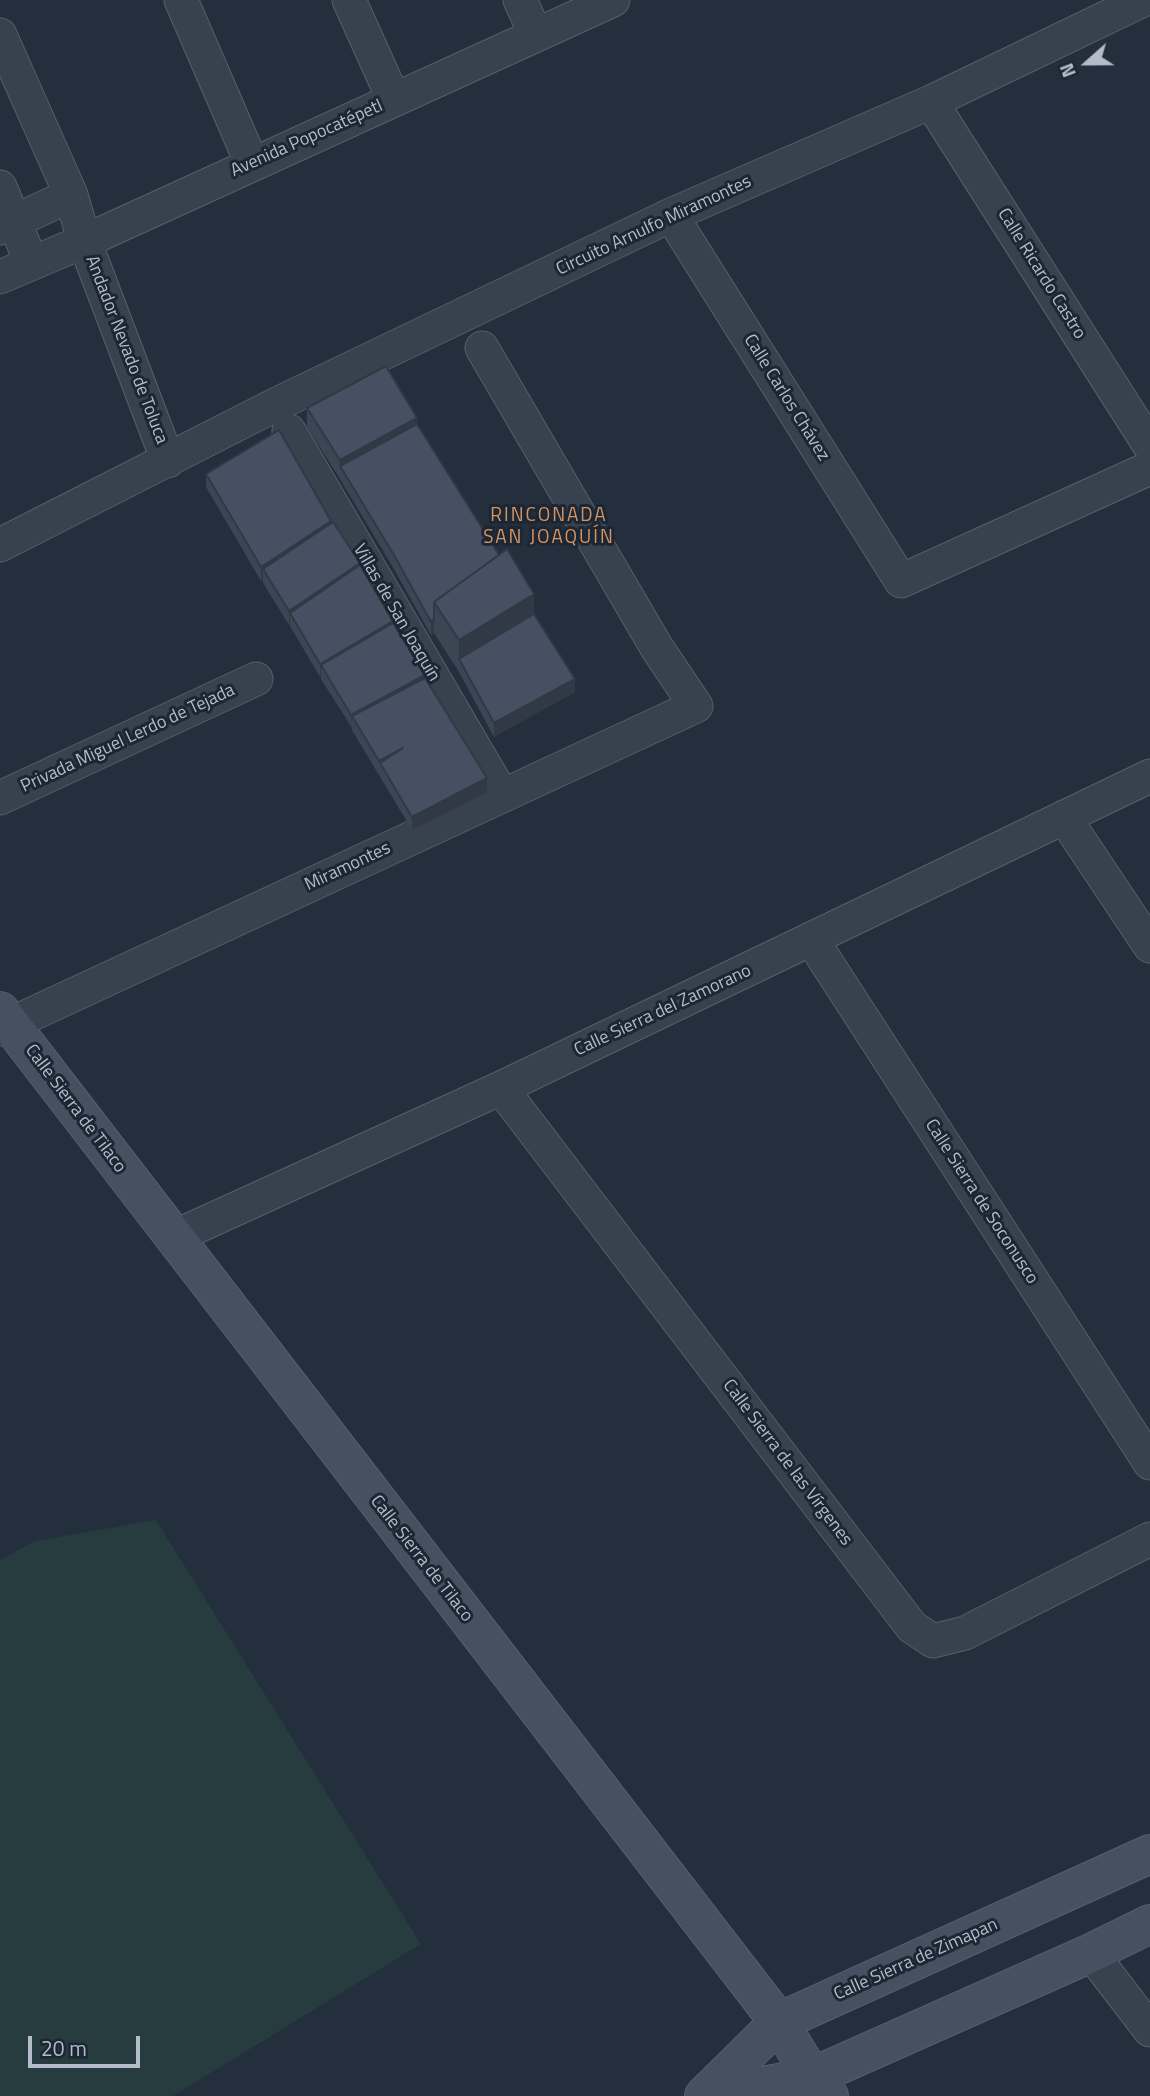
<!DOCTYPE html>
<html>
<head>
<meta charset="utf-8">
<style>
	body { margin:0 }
	#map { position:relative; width:1150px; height:2096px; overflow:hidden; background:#242f3e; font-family:"Titillium Web",sans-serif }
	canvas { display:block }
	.north { position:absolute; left:1052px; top:28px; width:70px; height:70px; -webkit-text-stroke:5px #1d2633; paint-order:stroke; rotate:249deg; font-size:19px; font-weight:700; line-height:28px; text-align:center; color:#b4bcc9 }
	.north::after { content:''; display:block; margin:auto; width:24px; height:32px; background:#b4bcc9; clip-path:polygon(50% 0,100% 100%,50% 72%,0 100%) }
	.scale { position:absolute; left:28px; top:2036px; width:112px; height:32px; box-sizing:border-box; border:4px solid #b4bcc9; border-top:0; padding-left:9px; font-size:21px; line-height:24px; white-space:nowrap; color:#b4bcc9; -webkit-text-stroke:5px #1d2633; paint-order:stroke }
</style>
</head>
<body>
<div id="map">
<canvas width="1150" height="2096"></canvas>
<div class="north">N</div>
<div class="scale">20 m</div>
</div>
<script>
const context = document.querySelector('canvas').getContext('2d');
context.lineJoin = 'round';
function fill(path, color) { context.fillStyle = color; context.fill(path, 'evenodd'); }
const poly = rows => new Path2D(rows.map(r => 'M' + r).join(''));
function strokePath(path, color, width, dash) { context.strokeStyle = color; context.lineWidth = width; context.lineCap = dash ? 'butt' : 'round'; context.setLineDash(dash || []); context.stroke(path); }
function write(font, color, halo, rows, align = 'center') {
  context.font = font + ' "Titillium Web",sans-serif'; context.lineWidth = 6; context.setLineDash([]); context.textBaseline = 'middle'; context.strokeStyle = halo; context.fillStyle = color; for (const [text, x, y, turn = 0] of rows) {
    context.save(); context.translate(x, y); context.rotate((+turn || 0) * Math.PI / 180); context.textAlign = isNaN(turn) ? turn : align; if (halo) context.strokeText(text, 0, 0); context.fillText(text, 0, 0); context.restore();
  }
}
fill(poly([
	[156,1520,421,1944,173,2096,0,2096,0,1560,35,1541]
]), '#263c3f');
const street = poly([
	[181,0,252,164],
	[349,0,394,100],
	[520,0,536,35],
	[0,35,71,195,84,240,168,461],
	[931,102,1150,446],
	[0,187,31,262],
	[671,215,901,581,1150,468],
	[0,228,71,195],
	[0,277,94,237,613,0],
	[289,431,502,795],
	[0,545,275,405,671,215,931,102,1143,0],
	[0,798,256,679],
	[1064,817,1150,946],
	[812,940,1150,1463],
	[0,1029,696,706,657,648,482,348],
	[501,1088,912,1627,933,1641,965,1633,1150,1539],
	[172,1238,501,1088,1150,776],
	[1091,1953,1150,2030]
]);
const secondary = poly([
	[0,1011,779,2022,812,2077,829,2096],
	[704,2096,779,2022,1150,1854],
	[708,2096,812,2077,1091,1953,1150,1924]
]);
strokePath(street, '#565f6c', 35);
strokePath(secondary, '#565f6c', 40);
strokePath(street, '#38414e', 33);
strokePath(secondary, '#465061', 38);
fill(poly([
	[307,408,417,424,534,614,575,692,494,737,459,672,434,633,431,635,394,569,340,479,307,427],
	[206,474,331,523,360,565,425,678,487,792,412,830,352,730,352,728,321,679,321,677,320,677,290,626,290,624,289,625,263,583,263,580,261,581,206,487]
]), '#3b4654');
fill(poly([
	[417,418,417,437,340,466,340,479,340,460],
	[331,521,331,534,263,569,263,580,261,581,261,567],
	[360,563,360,576,290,613,290,624,289,625,289,611],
	[534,594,534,627,459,659,459,672,459,640],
	[434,619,434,633,431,635,431,622],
	[393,621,393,634,321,665,321,677,320,677,320,664],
	[425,675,425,688,352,716,351,728,351,715],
	[575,679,575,692,494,737,494,723],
	[487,778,487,792,412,830,412,817]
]), '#303945');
const building = poly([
	[386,366,417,418,340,460,307,408,386,366],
	[417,424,499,555,434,602,434,619,431,622,394,555,340,466,417,424],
	[279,430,331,521,261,567,206,474,279,430],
	[333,522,360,563,289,611,263,569,333,522],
	[507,549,534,594,459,640,434,602,507,549],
	[360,565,393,621,320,664,290,613,360,565],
	[534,614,575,679,494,723,459,659,534,614],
	[393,623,425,675,351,715,321,665,393,623],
	[425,678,487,778,412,817,380,763,403,748,379,761,352,716,425,678]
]);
fill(building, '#455162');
strokePath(building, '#303945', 2);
write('18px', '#b4bcc9', '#1d2633', [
	["Avenida Popocatépetl",307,139,-24],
	["Circuito Arnulfo Miramontes",654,226,-25],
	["Calle Ricardo Castro",1041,274,58],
	["Andador Nevado de Toluca",126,350,69],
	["Calle Carlos Chávez",786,398,58],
	["Villas de San Joaquín",396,613,60],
	["Privada Miguel Lerdo de Tejada",128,739,-25],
	["Miramontes",348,867,-25],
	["Calle Sierra del Zamorano",663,1011,-25],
	["Calle Sierra de Tilaco",75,1109,53],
	["Calle Sierra de Soconusco",981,1202,57],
	["Calle Sierra de las Vírgenes",787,1463,53],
	["Calle Sierra de Tilaco",421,1559,52],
	["Calle Sierra de Zimapan",916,1960,-24]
]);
context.letterSpacing = '2px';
write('19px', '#d59563', '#1d2633', [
	["RINCONADA",549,516],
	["SAN JOAQUÍN",549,538]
]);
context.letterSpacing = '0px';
</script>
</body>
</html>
